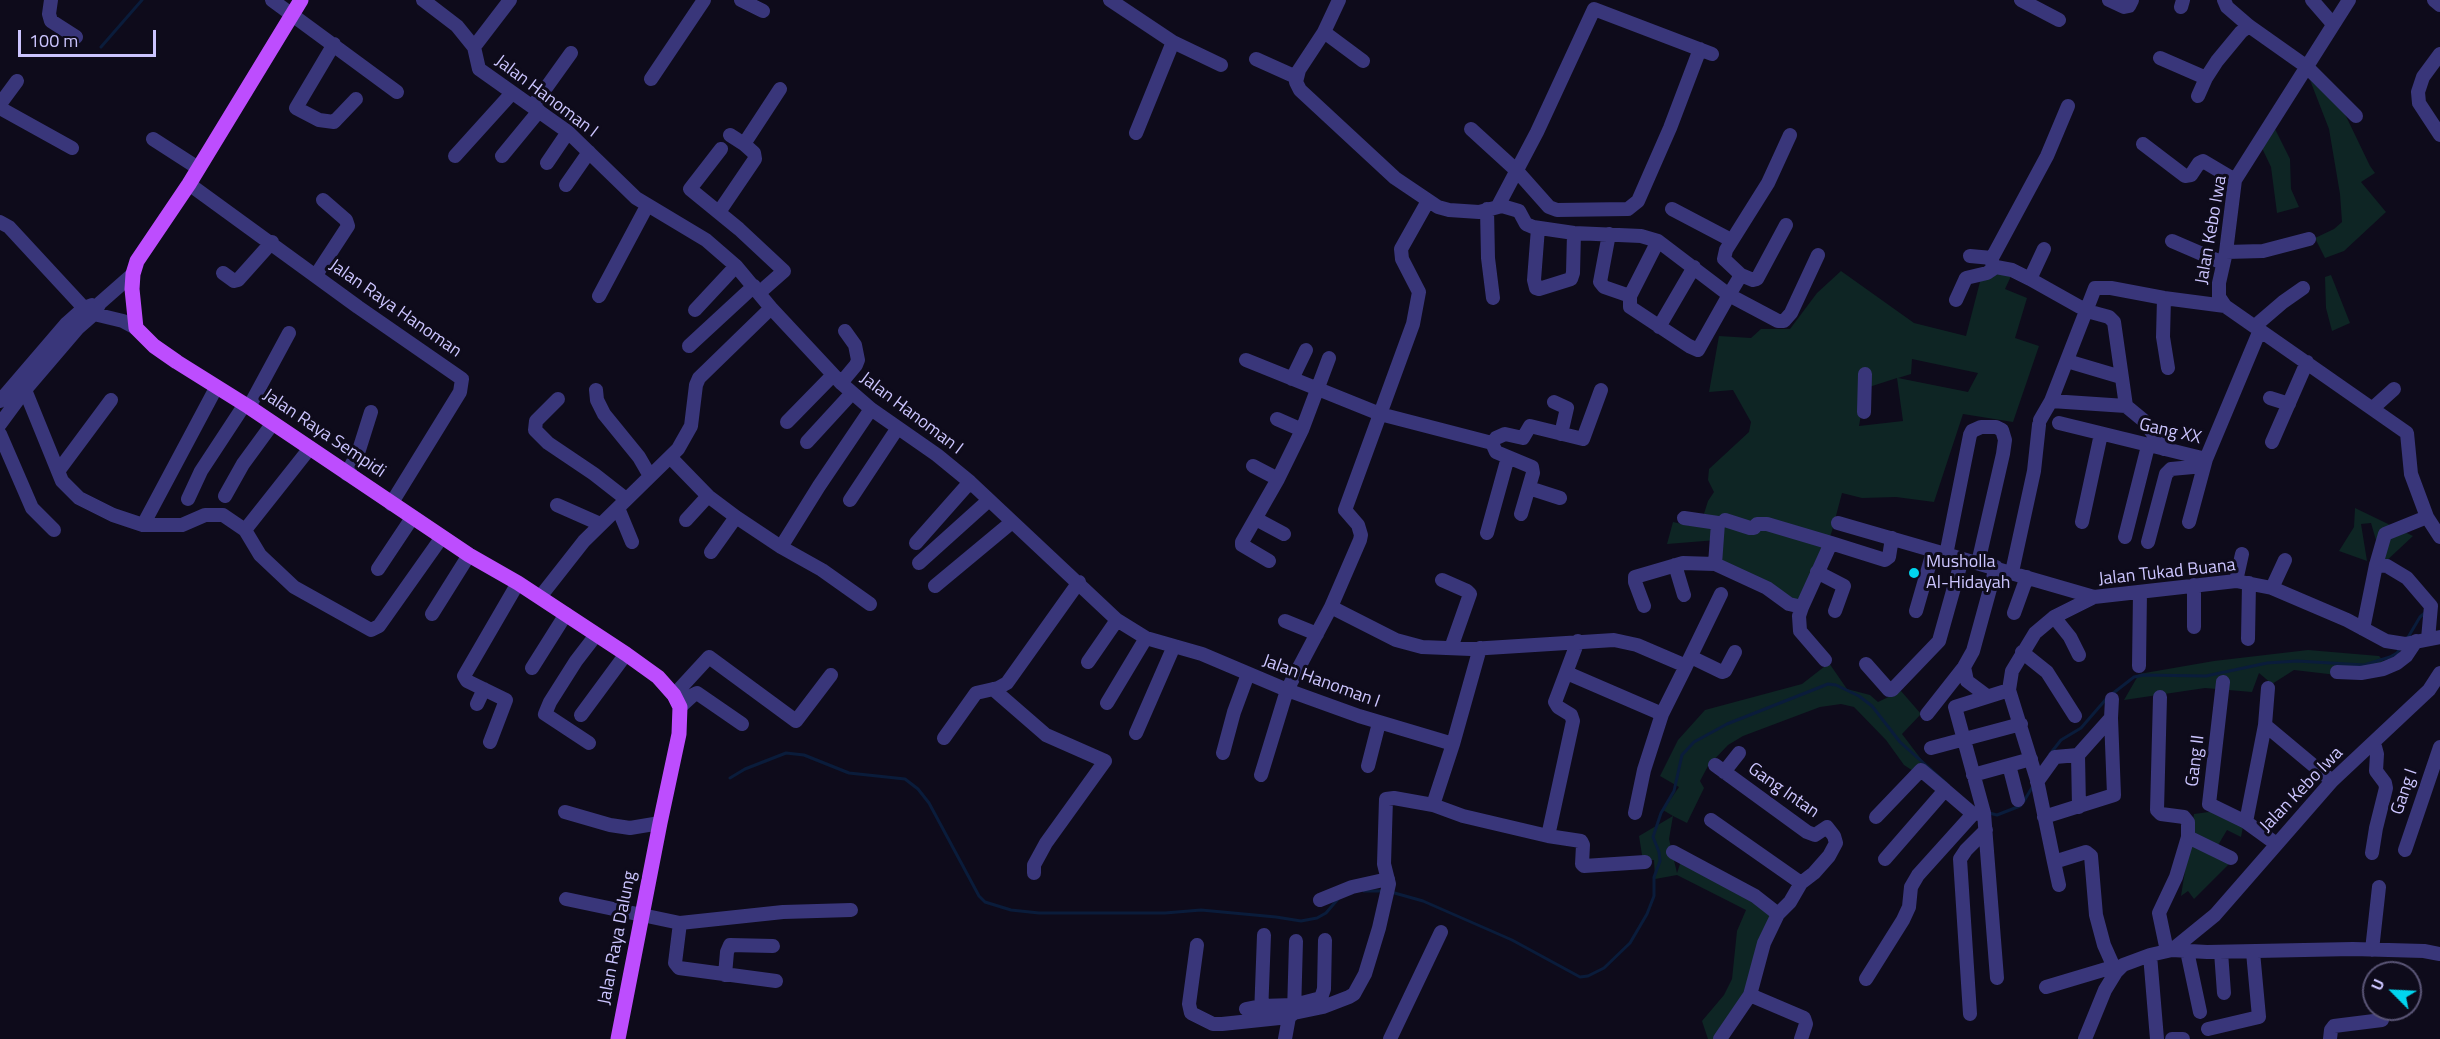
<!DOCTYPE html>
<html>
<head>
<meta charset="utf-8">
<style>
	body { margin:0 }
	#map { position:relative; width:2440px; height:1039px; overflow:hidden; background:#0e0b1b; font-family:"Titillium Web",sans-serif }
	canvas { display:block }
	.north { position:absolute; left:2362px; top:961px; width:60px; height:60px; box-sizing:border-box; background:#0e0b1b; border:2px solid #5a5576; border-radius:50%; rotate:294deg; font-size:16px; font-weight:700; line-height:24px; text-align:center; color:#ccc5ff }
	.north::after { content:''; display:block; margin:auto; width:21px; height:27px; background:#01d5ef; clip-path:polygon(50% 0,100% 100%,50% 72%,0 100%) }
	.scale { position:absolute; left:18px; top:30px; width:138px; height:27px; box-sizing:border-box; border:3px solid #ccc5ff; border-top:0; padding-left:8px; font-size:18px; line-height:21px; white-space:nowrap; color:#ccc5ff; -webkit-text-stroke:4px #0e0b1b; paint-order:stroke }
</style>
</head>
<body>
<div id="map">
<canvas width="2440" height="1039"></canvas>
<div class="north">U</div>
<div class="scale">100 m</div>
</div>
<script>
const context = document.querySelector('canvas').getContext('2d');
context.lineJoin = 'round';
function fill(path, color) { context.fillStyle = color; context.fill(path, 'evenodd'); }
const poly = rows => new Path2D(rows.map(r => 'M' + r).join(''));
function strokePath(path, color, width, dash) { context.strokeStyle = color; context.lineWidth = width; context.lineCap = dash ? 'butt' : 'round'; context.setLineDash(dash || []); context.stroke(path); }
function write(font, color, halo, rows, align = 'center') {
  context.font = font + ' "Titillium Web",sans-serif'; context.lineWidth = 6; context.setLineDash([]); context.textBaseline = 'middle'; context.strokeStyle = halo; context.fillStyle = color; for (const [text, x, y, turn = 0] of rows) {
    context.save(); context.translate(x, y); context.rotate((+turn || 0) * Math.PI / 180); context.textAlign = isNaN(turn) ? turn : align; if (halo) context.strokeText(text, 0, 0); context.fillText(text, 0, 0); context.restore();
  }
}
fill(poly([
	[2310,80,2344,112,2370,166,2375,173,2361,182,2386,212,2344,251,2325,258,2315,238,2334,229,2342,222,2340,194,2329,129],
	[2274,127,2290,159,2291,189,2299,207,2277,213,2271,167,2261,146],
	[1841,271,1914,323,1966,336,1982,274,2012,274,2005,289,2027,298,2015,338,2039,346,2013,422,1963,414,1934,502,1896,497,1862,498,1842,493,1832,531,1804,609,1713,565,1717,540,1667,544,1673,522,1691,526,1702,520,1708,501,1714,492,1708,480,1709,469,1749,432,1751,422,1733,390,1709,392,1719,336,1751,338,1761,329,1790,329,1817,293],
	[1912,359,1978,373,1968,392,1898,378,1911,374],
	[1897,378,1903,421,1859,426,1866,388],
	[2331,275,2350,323,2332,331,2326,308,2325,277],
	[2355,508,2413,536,2383,564,2371,523,2361,524,2367,561,2339,551,2354,527],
	[2308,650,2379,656,2386,664,2337,675,2294,670,2272,684,2259,673,2252,692,2205,688,2124,700,2139,674,2214,661],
	[1829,663,1847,689,1870,695,1878,702,1901,691,1921,714,1902,734,1934,776,1930,782,1904,765,1886,740,1854,707,1841,704,1820,707,1743,736,1728,745,1708,766,1700,781,1704,788,1687,823,1673,816,1669,839,1677,873,1683,855,1786,913,1774,927,1725,1039,1708,1039,1702,1021,1724,995,1732,979,1737,931,1746,910,1677,875,1655,879,1654,860,1643,861,1639,836,1673,816,1663,810,1679,787,1660,776,1678,740,1705,710,1802,684],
	[2216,811,2244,822,2241,837,2227,830,2214,852,2232,861,2194,899,2188,891,2181,896,2194,814]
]), '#0e2524');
strokePath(poly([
	[101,47,142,0],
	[2407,639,2420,617,2427,611],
	[2112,694,2134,677,2143,675,2206,676,2267,663,2297,661,2364,665,2390,657,2397,653,2401,647],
	[2050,754,2061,740,2081,728,2107,698],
	[730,778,745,769,786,753,804,755,849,773,905,779,918,789,929,803,979,896,985,902,1011,910,1039,913,1165,913,1201,910,1276,917,1301,921,1317,918,1326,913,1338,899],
	[2024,801,2033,786],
	[1989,813,1997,815,2020,806],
	[1364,891,1384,891],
	[1391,892,1423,901,1512,940,1580,977,1588,976,1604,968,1630,943,1647,914,1654,896,1654,877,1660,861,1659,852,1653,837,1661,813,1674,791,1682,755,1694,742,1727,724,1828,684,1836,685,1859,696,1872,706,1900,742,1946,783]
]), '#0a1c3b', 3);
strokePath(poly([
	[51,0,49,14,51,21,76,37],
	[272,0,397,92],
	[423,0,457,26,474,47,479,69,568,132,636,198,706,240,736,266,771,308,841,383,871,409,937,455,970,482,1117,620,1146,638,1202,654,1287,690,1359,716,1453,744],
	[741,0,763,11],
	[1110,0,1173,42,1221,65],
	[1339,0,1324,32,1299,70,1296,82,1300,90,1395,178,1438,207,1449,210,1479,212,1502,206,1519,211,1526,224,1533,227,1574,233,1641,236,1658,241,1729,295,1698,350,1689,346,1630,307,1630,296,1658,241],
	[2021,0,2059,20],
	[2109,0,2124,7,2129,6,2132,0],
	[2224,0,2227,7,2249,26,2307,67,2356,116],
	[2312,0,2332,23],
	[2349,0,2235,180,2226,252,2219,283,2219,297,2225,306,2407,433,2411,474,2427,517,2440,537],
	[2434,0,2440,5],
	[2181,7,2183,0],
	[1324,32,1363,61],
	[334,44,296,108,319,120,334,122,356,99],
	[474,47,510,0],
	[2440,54,2423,77,2418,92,2419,103,2440,135],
	[2160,58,2206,78],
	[1256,59,1296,77],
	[651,79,704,0],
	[2198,96,2206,78,2217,61,2241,32,2249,26],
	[0,104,17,81],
	[533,106,571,53],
	[0,108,72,148],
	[1471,129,1517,171,1549,207,1557,210,1628,209,1638,201,1670,128,1700,49],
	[1136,133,1173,42],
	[730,135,744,144],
	[1790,135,1768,183,1726,250,1724,259,1741,275,1729,295,1778,321,1784,321,1791,313,1818,255],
	[153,139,198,168],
	[2143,144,2185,176,2191,175,2199,163,2203,161,2235,180],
	[721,149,690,189,739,229,784,271,759,293],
	[455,156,512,93],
	[502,156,539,111],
	[547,163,568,132],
	[189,184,358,307,462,379,460,392,391,504],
	[566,185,589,152],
	[1498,206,1537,132,1594,9,1712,54],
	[1487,209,1488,258,1493,298],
	[1672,209,1731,240],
	[719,212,755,159,754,153,744,144,780,89],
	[0,222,9,227,84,308,94,314,123,321,136,328],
	[1538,228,1534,280,1536,288,1539,289,1571,279,1573,273,1574,233],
	[1609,234,1600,282,1604,287,1630,296],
	[2172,241,2223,263],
	[2044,249,2030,279,2087,311,2109,317,2114,322,2126,406],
	[2226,252,2263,251,2309,239],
	[1970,256,1992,258],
	[223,273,234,281,238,280,272,242],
	[316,275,348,226,346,220,323,200],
	[1741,275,1753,280,1757,279,1786,225],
	[2030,279,2012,270,1996,267,1992,263,1992,258,2047,156,2068,106],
	[599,296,647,206],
	[2164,298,2163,337,2168,368],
	[1956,300,1966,278,1987,273,1996,267],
	[695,310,736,266],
	[2255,326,2283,302,2303,288],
	[1659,327,1694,267],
	[689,346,754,286],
	[1246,360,1380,414,1492,443,1496,452,1532,467,1533,473,1521,514],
	[2067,361,2121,377],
	[1292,379,1306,350],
	[841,383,856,365,858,360,855,345,845,331],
	[25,390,62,481,79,498,113,515,143,525,182,525,205,515,223,515,245,530,260,555,294,587,371,630,379,626,442,537],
	[596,390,597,400,604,414,639,457,650,476],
	[2270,398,2289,404],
	[558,399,536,421,535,430,548,443,594,474,626,499],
	[0,401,66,324,84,308,92,305],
	[2051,401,2095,288,2111,288,2164,298,2225,306],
	[1554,402,1567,408,1561,434],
	[249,407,289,333],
	[2373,408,2394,389],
	[1864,412,1865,374],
	[1277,419,1302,430],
	[2040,420,2051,401,2126,406,2143,420,2164,449],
	[787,422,833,375],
	[2059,423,2206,459,2260,330],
	[0,424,25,390,78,328,94,314,100,303,133,274],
	[0,434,32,508,54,530],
	[807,442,852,393],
	[2272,442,2307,362],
	[1492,443,1496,438,1505,434,1523,438,1530,426,1583,439,1601,390],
	[671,458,708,496,736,517,781,547,822,570,870,604],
	[1253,466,1278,479],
	[59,470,111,400],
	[347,474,359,450,371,412],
	[1529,488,1560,498],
	[225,496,243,464,273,423],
	[188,499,201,471,245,404],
	[850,500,897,429],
	[557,505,600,524],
	[618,508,632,542],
	[1256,519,1284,534],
	[686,520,708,496],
	[1725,520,1750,528,1754,528,1757,524,1767,524,1831,543],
	[2082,522,2101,434],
	[2189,522,2206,459],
	[1838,523,2094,597],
	[143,525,216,388],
	[245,530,310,448],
	[1487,533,1508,457],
	[2125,537,2148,446],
	[2148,542,2166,474,2171,469,2193,467,2196,457],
	[916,543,970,482],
	[781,547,819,486,871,409],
	[711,552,736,517],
	[1946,555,1970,435,1972,431,1981,427,1996,427,2002,430,2005,440,2003,454,1978,563],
	[1269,561,1242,545,1242,542,1278,479,1302,430,1329,358],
	[919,563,989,500],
	[1715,564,1767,588,1789,604,1802,607,1799,616,1800,631,1825,660],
	[1675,565,1684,595],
	[2376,565,2387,566,2407,578,2431,606,2428,639],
	[378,569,412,518],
	[1817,572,1844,586,1835,611],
	[2012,572,2034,471,2039,425],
	[1442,580,1467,591,1470,594,1451,648],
	[2236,581,2242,554],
	[2194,585,2194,627],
	[935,586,1012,522],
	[2272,588,2285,560],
	[540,597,584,541,678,449,691,426,696,385,699,378,771,308],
	[1644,606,1635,582,1635,577,1683,563,1715,564,1718,523,1684,518],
	[1331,607,1396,640,1422,647,1471,649,1614,640,1637,645,1686,666,1662,714,1644,770,1635,813],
	[1802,607,1831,543,1885,560,1889,557,1892,538],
	[1916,611,1933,552],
	[2014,613,2027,577],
	[432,614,469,555],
	[2054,617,2070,637,2079,655],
	[1285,621,1317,634],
	[2363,629,2376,565,2385,534,2427,517],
	[2248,639,2249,583],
	[1578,641,1555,702,1558,707,1571,715,1573,721,1548,836,1581,841,1583,845,1582,864,1584,866,1645,862],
	[2022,652,2047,672,2075,716],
	[1691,657,1722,672,1725,671,1735,652],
	[1088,662,1117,620],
	[1866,664,1889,690,1892,690,1939,641,1962,559],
	[1686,666,1721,594],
	[2139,666,2140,592],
	[1964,667,1967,681,1987,696],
	[532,668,566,614],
	[2337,672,2361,673,2383,669,2397,663,2406,656,2416,641],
	[1567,673,1662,714],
	[2223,682,2209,804,2246,822,2275,843],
	[993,689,1046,735,1105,761,1046,843,1034,865,1034,873],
	[674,695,709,657,796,721,831,675],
	[2160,697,2157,810,2161,814,2184,817,2188,822,2188,837,2176,877,2159,913,2167,951],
	[1107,703,1146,638],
	[477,704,484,689],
	[680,707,693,695,697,693,742,724],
	[1927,714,1964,667,1973,651,1996,567],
	[581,715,626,654],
	[2265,725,2332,781],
	[1136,733,1174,646],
	[944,738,976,693,998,688,1007,683,1079,582],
	[490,742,506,700,467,681,464,676,518,583],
	[589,743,545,714,550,702,576,661,596,635],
	[1931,748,2021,724],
	[1223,753,1234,712,1248,674],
	[2078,755,2079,807],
	[1715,765,1807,832,1815,835,1827,827,1834,836,1836,843,1829,856,1814,873,1801,883,1790,902,1778,914],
	[2009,765,2018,800],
	[1368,766,1379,723],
	[1724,772,1739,753],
	[1261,775,1287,690,1331,607,1360,540,1361,535,1358,525,1345,510,1413,324,1419,292,1402,259,1401,249,1428,201],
	[1973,775,2031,759],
	[2037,782,2055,757,2078,755,2111,718,2112,699],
	[1433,805,1453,744,1480,648],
	[565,812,610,825,630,828,660,823],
	[1876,817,1921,770,1945,790],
	[2044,817,2114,795,2111,718],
	[1711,820,1801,883],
	[2246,822,2265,725,2268,688],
	[2188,837,2231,858],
	[2405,850,2440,747],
	[1673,852,1755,896,1778,914,1764,943,1750,995,1720,1039],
	[2372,853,2376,828,2386,788,2385,783,2376,771,2377,754,2374,743],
	[1885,859,1945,790,1973,814],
	[2054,862,2059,885],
	[566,899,680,923,675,963,679,968,776,981],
	[1320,900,1352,887,1388,879],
	[680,923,783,912,851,910],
	[1197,945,1189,1004,1191,1013,1213,1024,1222,1024,1289,1017],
	[2172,950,2215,915,2332,781,2429,690,2440,673],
	[2372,950,2379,887],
	[2187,951,2200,1012],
	[2221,952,2224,993],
	[2150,955,2157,1039],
	[2116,972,2104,945,2096,915,2091,856,2086,852,2054,862,2037,780,2009,690,2012,671,2035,633,2054,617,2094,597,2236,581,2272,588,2347,620,2386,641,2405,644,2440,637],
	[725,975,727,952,730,945,773,946],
	[1997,978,1984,813,1955,707,2009,690],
	[1866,979,1903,920,1909,907,1911,887,1918,875,1973,814,1984,813],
	[2046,987,2113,967],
	[1750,995,1804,1018,1806,1024,1801,1039],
	[1246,1009,1261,1006,1294,1005,1321,998,1324,989,1325,940],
	[1294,1013,1323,1007,1349,997,1354,994,1365,974,1379,928,1389,884,1384,864,1386,799,1394,798,1433,805,1463,816,1548,836],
	[1294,1013,1296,941],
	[1970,1014,1960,859,1966,850,1986,830],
	[1261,1015,1264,935],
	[2208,1029,2259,1017,2253,952],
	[1285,1039,1289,1017,1294,1013],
	[1390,1039,1441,932],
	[2085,1039,2105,990,2116,972,2123,965,2150,955,2172,950,2207,952,2353,949,2424,951,2440,954],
	[2172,1039,2183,1039],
	[2330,1039,2331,1030,2334,1026,2382,1020]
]), '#39367a', 14);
strokePath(poly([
	[301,0,189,184,137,261,133,274,132,289,136,328,154,346,177,362,249,407,469,555,518,583,626,654,658,677,674,695,680,707,679,734,660,823,618,1039]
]), '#bd4dfe', 15);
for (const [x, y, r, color] of [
	[1914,573,6,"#01d5ef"]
]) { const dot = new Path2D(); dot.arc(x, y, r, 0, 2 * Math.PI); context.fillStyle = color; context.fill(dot); strokePath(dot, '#0e0b1b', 2); }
write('18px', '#ccc5ff', '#0e0b1b', [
	["Jalan Hanoman I",546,97,37],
	["Jalan Kebo Iwa",2212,230,-80],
	["Jalan Raya Hanoman",395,309,35],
	["Jalan Hanoman I",911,414,37],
	["Gang XX",2170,432,13],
	["Jalan Raya Sempidi",324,434,34],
	["Jalan Tukad Buana",2167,573,-6],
	["Jalan Hanoman I",1321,682,20],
	["Gang II",2196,761,-83],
	["Jalan Kebo Iwa",2302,790,-46],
	["Gang Intan",1783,791,35],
	["Gang I",2405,792,-71],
	["Jalan Raya Dalung",618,938,-79]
]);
write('18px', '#ccc5ff', '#0e0b1b', [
	["Musholla",1926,563],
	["Al-Hidayah",1926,584]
], 'left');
</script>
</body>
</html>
